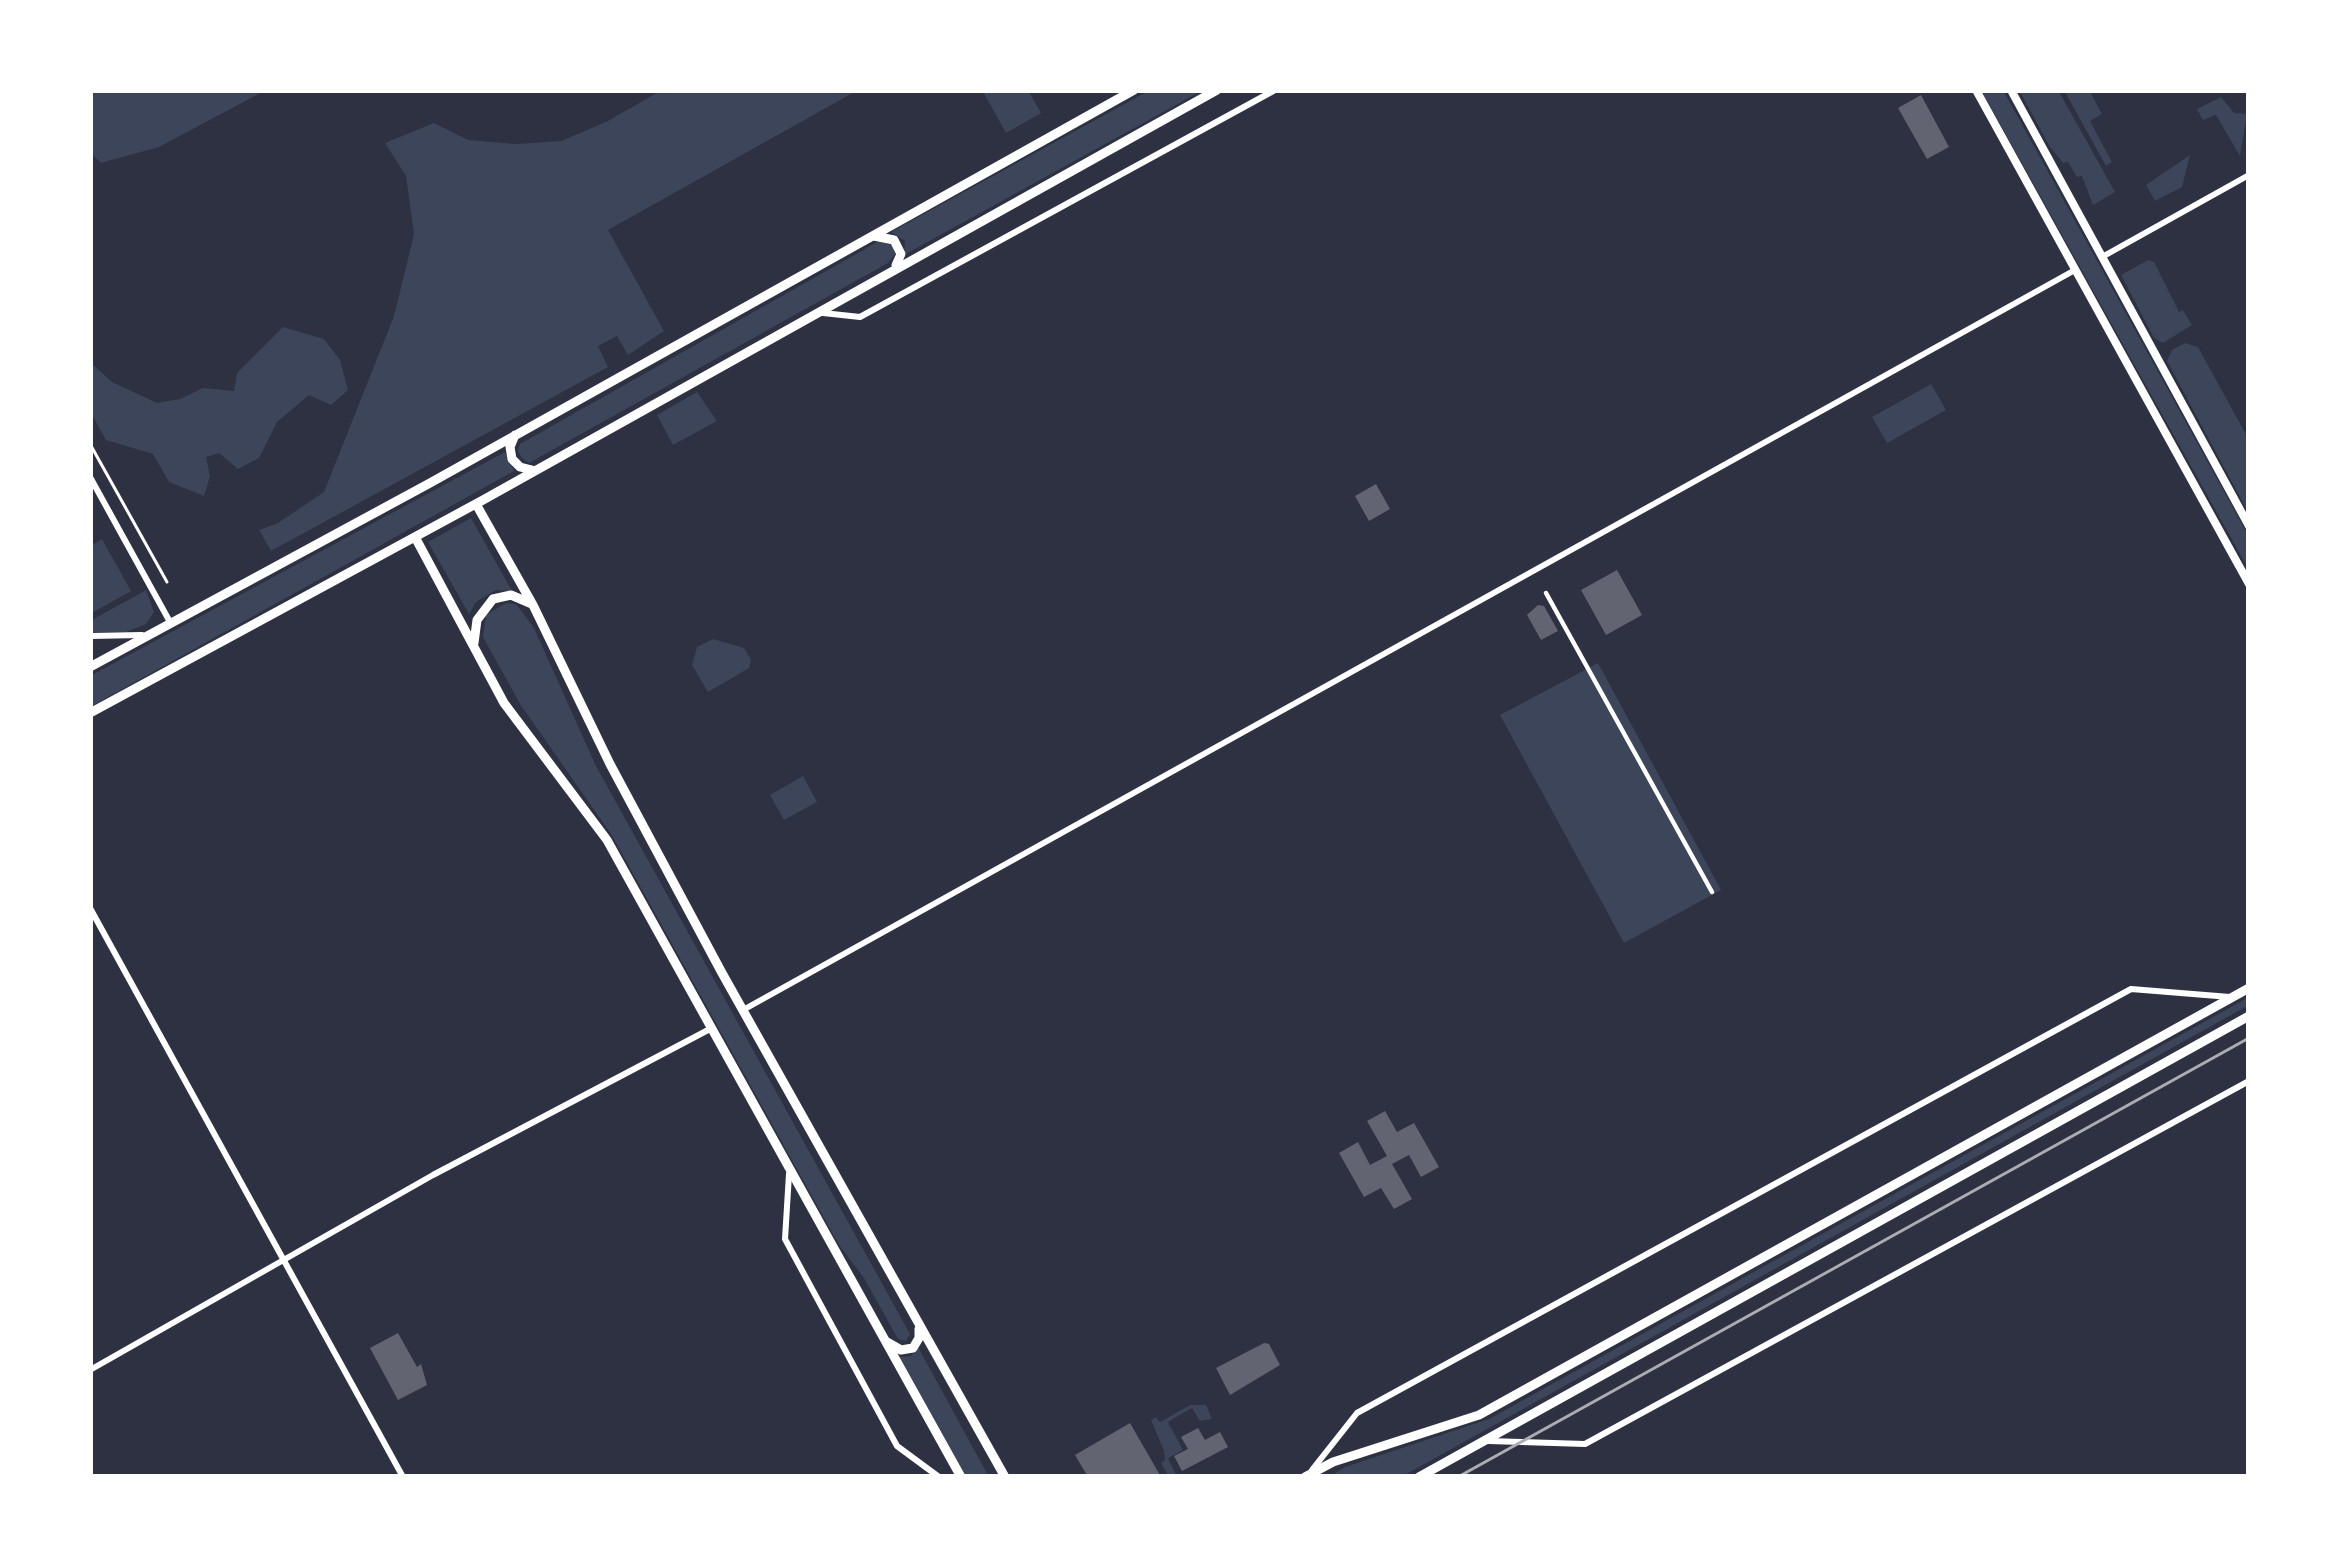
<!DOCTYPE html>
<html>
<head>
<meta charset="utf-8">
<style>
	body { margin:0 }
	#map { position:relative; width:2339px; height:1567px; overflow:hidden; background:#2d3142; font-family:Rubik,sans-serif }
	canvas { display:block }
	.frame { position:absolute; inset:0; border:93px solid #fff; pointer-events:none }
</style>
</head>
<body>
<div id="map">
<canvas width="2339" height="1567"></canvas>
<div class="frame"></div>
</div>
<script>
const context = document.querySelector('canvas').getContext('2d');
context.lineJoin = 'round';
function fill(path, color) { context.fillStyle = color; context.fill(path, 'evenodd'); }
const poly = rows => new Path2D(rows.map(r => 'M' + r).join(''));
function strokePath(path, color, width, dash) { context.strokeStyle = color; context.lineWidth = width; context.lineCap = dash ? 'butt' : 'round'; context.setLineDash(dash || []); context.stroke(path); }
fill(poly([
	[90,90,266,90,159,147,101,163,90,152],
	[662,90,858,90,608,230,664,331,628,355,617,336,598,346,608,367,271,551,259,530,278,523,324,492,394,316,414,234,406,176,385,143,434,123,468,140,516,144,561,141,608,121],
	[982,90,1028,90,1041,113,1006,133],
	[1150,90,1203,90,904,255,905,241,891,232],
	[1981,90,2003,90,2249,537,2249,570],
	[2019,90,2058,90,2115,192,2093,205,2082,176,2077,177,2068,162,2063,163,2050,147],
	[2064,90,2089,90,2102,114,2090,121,2112,162,2106,166],
	[2221,97,2234,113,2247,114,2240,156,2216,115,2203,120,2197,109],
	[2190,155,2182,187,2155,201,2146,185],
	[881,240,893,245,895,254,888,263,529,463,522,458,518,451,520,444],
	[2148,260,2154,262,2179,312,2183,310,2192,325,2163,343,2154,338,2121,275],
	[283,327,324,339,340,360,348,390,331,405,309,395,277,422,259,458,238,469,219,453,206,457,210,476,204,496,169,482,153,454,106,440,90,411,90,362,112,382,157,403,180,399,203,388,234,391,237,373],
	[2185,343,2198,347,2249,440,2249,514,2167,361,2172,350],
	[1931,384,1946,410,1887,443,1872,417],
	[697,392,717,421,673,445,657,415],
	[505,452,514,471,90,707,90,676],
	[471,518,512,591,496,590,476,602,469,614,428,542],
	[102,539,131,591,90,614,90,546],
	[146,590,154,612,146,624,126,632,90,632,90,621],
	[506,603,516,604,534,628,596,766,910,1334,906,1341,898,1339,864,1278,839,1245,611,834,520,704,483,637,486,615],
	[713,639,744,648,751,660,749,668,708,692,692,665,697,647],
	[1598,663,1721,890,1624,943,1500,715],
	[803,776,817,802,784,820,770,795],
	[2249,997,2249,1005,1401,1477,1329,1477,1345,1467,1489,1419],
	[918,1347,989,1477,966,1477,900,1357,911,1356],
	[1190,1405,1206,1405,1212,1419,1200,1421,1192,1408,1168,1422,1183,1450,1168,1458,1177,1477,1169,1477,1161,1463,1165,1460,1164,1451,1151,1420,1156,1417,1160,1422]
]), '#3c4559');
fill(poly([
	[1921,95,1949,147,1927,159,1898,108],
	[1376,484,1390,509,1369,521,1355,496],
	[1617,570,1642,615,1606,635,1581,590],
	[1538,605,1544,606,1558,631,1541,640,1527,615],
	[1385,1111,1397,1132,1414,1123,1439,1167,1421,1177,1409,1155,1392,1164,1412,1199,1394,1209,1381,1188,1364,1197,1339,1153,1358,1142,1370,1165,1387,1156,1367,1121],
	[398,1333,417,1367,421,1364,427,1385,398,1400,370,1348],
	[1264,1343,1269,1344,1280,1365,1230,1395,1216,1368],
	[1130,1423,1161,1477,1088,1477,1075,1455],
	[1198,1428,1205,1440,1220,1432,1228,1447,1182,1471,1174,1456,1188,1449,1181,1437]
]), '#626471');
strokePath(poly([
	[90,444,167,582]
]), '#fff', 3);
strokePath(poly([
	[1546,593,1712,892]
]), '#fff', 4.5);
strokePath(poly([
	[2102,257,2249,175],
	[823,313,860,317,1275,90],
	[90,477,170,622],
	[90,636,142,635],
	[90,908,403,1477],
	[743,1010,2075,270],
	[789,1174,785,1239,897,1446,939,1477],
	[90,1370,433,1175,710,1029],
	[1489,1441,1585,1444,2249,1081],
	[1312,1470,1357,1413,2131,989,2230,997]
]), '#fff', 6);
strokePath(poly([
	[1976,90,2249,584],
	[2011,90,2249,526]
]), '#fff', 8);
strokePath(poly([
	[874,236,894,240,901,254,896,265],
	[515,435,510,447,512,459,520,467,532,470],
	[476,504,533,605,610,764,722,973,1005,1477],
	[415,537,504,703,607,840,961,1477],
	[474,643,477,620,493,599,511,595,532,604],
	[90,667,430,483,1134,90],
	[90,713,483,500,1217,90],
	[887,1342,901,1350,913,1348,919,1338,919,1329],
	[1305,1477,1333,1462,1479,1415,2249,988],
	[1419,1477,2249,1016]
]), '#fff', 9);
strokePath(poly([
	[1458,1477,2249,1038]
]), '#abadb3', 3);
</script>
</body>
</html>
